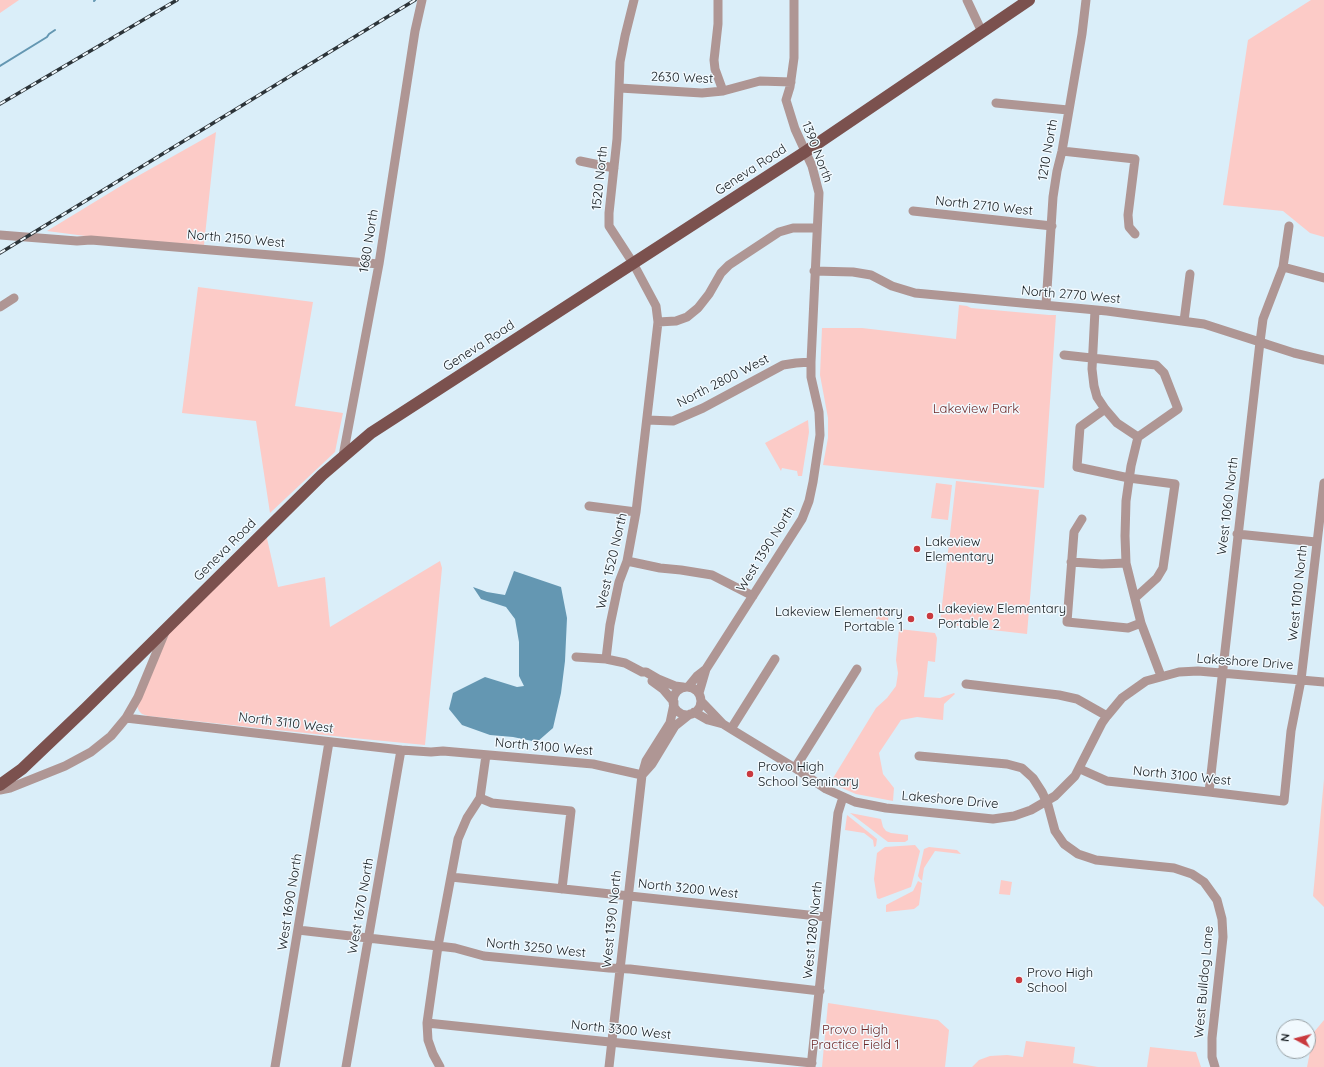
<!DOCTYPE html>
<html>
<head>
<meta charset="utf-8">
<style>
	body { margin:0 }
	#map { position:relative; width:1324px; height:1067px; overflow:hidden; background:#daeef9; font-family:Quicksand,sans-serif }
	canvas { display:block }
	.north { position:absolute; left:1276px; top:1019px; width:40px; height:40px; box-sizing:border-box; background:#f1f9fe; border:1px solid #98a0a4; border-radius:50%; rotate:277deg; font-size:11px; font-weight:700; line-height:16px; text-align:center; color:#131a1e }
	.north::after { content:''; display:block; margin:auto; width:14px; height:18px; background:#c9393e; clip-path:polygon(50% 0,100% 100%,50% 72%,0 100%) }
</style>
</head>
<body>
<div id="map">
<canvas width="1324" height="1067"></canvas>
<div class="north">N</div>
</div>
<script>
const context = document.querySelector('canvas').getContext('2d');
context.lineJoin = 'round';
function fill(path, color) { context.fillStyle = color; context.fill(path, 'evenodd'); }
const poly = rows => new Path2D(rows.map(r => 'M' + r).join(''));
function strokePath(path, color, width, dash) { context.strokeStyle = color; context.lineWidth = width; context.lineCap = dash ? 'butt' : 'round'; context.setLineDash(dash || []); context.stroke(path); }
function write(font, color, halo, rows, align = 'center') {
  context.font = font + ' Quicksand,sans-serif'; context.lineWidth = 3; context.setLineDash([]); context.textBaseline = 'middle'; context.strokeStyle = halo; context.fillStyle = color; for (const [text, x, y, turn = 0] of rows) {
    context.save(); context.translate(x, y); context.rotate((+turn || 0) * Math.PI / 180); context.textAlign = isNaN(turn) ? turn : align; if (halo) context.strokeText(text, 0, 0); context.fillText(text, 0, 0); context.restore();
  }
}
fill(poly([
	[0,0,19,0,0,13],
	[1311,0,1324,0,1324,237,1310,233,1283,211,1223,205,1248,40],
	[216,132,204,245,93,237,47,231,129,181],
	[198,287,313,302,295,406,343,413,340,427,335,452,270,513,256,421,182,413],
	[959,305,967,306,971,308,1049,315,1056,315,1044,488,823,465,828,438,828,418,820,375,822,328,862,328,956,339],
	[808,420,809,432,802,476,798,476,797,471,782,468,781,471,765,443],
	[956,481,1039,490,1027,634,958,626,940,623],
	[936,483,952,485,948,520,931,518],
	[266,534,278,587,325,577,330,627,440,561,442,568,425,745,343,737,148,716,142,714,139,711,137,706,170,630],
	[877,609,889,611,888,621,876,619],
	[899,629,935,633,937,638,935,662,928,661,924,697,940,698,954,693,955,694,944,704,943,720,917,717,901,720,879,753,883,774,894,788,893,801,856,794,830,783,876,708,887,698,896,686,898,673,896,660],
	[1324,779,1324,907,1313,896],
	[850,813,881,819,883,827,886,831,891,833,908,835,908,840,905,842,888,842],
	[847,815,877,839,876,846,874,847,873,840,864,833,845,830],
	[915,845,920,851,911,887,879,899,877,898,874,879,877,853,885,847],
	[929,847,957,850,961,854,935,851,924,868,922,881,920,879,918,876,924,849],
	[1001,880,1012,882,1010,895,999,894],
	[918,881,922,883,919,905,914,909,886,912,886,905,913,891],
	[828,1003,938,1020,949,1030,945,1067,822,1067],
	[1324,1020,1324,1067,1307,1067,1314,1032],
	[1026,1041,1075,1047,1073,1063,1098,1067,972,1067,979,1060,990,1056,1007,1055,1023,1057],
	[1150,1047,1196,1052,1201,1067,1147,1067]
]), '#fccbc7');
fill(poly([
	[514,571,561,587,567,618,565,661,561,693,553,728,537,742,513,737,490,735,462,725,449,709,453,693,485,677,517,687,524,686,519,676,519,642,515,619,506,607,481,599,473,587,487,592,505,595]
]), '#6497b2');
strokePath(poly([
	[94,1,95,0],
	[0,66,47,37,49,34,55,30]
]), '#6497b2', 2);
strokePath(poly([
	[718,0,718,24,714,60,715,69,723,91],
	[967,0,982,32],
	[620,88,702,93,723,91,760,81,791,82],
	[996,103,1068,110],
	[1062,151,1135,159,1128,215,1129,227,1135,234],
	[580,161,614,168],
	[913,211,1052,226],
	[0,235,77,241,91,240,379,264],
	[1283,267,1324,278],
	[814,271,853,272,871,275,892,286,915,293,1107,311,1204,324,1294,353,1324,360],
	[1046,305,1053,197,1057,171,1062,151,1082,34,1086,0],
	[0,307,14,298],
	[1095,310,1092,369,1094,386,1097,397,1105,409,1117,423,1138,437],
	[1184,321,1190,274],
	[658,322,676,321,687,317,698,308,709,294,721,273,729,265,779,232,793,228,817,228],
	[1064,355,1156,365,1164,373,1178,409,1138,437,1131,466,1126,501,1125,536,1126,563,1141,623,1161,676],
	[1105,409,1080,427,1077,467,1129,478,1175,484,1163,568,1157,578,1135,598],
	[647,420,673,421,703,408,783,365,796,363,811,362],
	[343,456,379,264,415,31,422,0],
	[589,506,636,512],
	[1082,519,1074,532,1067,622,1128,628,1141,623],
	[1237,534,1316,542],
	[627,561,660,568,681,570,712,575,753,596],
	[1071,562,1102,564,1126,563],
	[576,657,606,659,625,663,642,672,646,672,658,679,675,686,683,687],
	[606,659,610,625,619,582,627,561,636,512,658,322,656,306,633,263,609,226,609,213,617,139,620,62,625,36,634,0],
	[652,681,663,689,674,702],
	[966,684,1059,695,1077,699,1107,716],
	[688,687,697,676,706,669],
	'673 701a14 14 0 1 1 28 0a14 14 0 1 1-28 0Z',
	[699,693,706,669,802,519,809,501,813,482,820,435,819,412,811,377,811,362,819,193,812,166,795,129,786,100,790,87,794,58,794,0],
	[701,701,723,724,731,729,795,768,826,789,855,802,886,808,993,819,1014,816,1031,810,1055,796,1075,776,1102,723,1107,716,1122,698,1146,681,1179,672,1198,671,1324,682],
	[694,712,708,720,723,724],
	[126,718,401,750,431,752,443,751,593,764,642,775],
	[731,729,775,659],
	[919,756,1007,764,1022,768,1033,778,1042,792,1048,805,1055,831,1064,844,1078,854,1096,860,1174,868,1192,874,1204,882,1217,900,1222,919,1223,937,1212,1038,1212,1057,1215,1067],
	[795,768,857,669],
	[1080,769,1107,781,1209,792,1284,801,1291,731,1301,680,1324,483],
	[643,774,652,764,675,726,690,714],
	[0,790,10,788,65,766,91,752,111,736,126,718,138,697,165,632],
	[1209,792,1260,342,1263,319,1283,267,1289,226],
	[480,798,492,803,571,811,562,889],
	[451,877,827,917],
	[298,930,438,946,455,948,484,956,609,968,630,969,820,991],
	[427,1023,812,1063],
	[275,1067,329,742],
	[346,1067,401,750],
	[440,1067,433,1054,428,1040,427,1023,438,946,458,839,467,818,480,798,486,755],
	[609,1067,642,775,646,761,670,723,674,704],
	[811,1067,838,813,843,797]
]), '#af9694', 9);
strokePath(poly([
	[0,785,22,769,86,708,322,475,371,433,805,152,1029,0]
]), '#7b514e', 12);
const rail = poly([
	[0,104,177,0],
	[0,253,415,0]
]);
strokePath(rail, '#2c3439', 3.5);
strokePath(rail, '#f1f9fe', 2, [6]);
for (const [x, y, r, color] of [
	[917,549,4,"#c9393e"],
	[930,616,4,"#c9393e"],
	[911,619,4,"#c9393e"],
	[750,774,4,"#c9393e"],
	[1019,980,4,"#c9393e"]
]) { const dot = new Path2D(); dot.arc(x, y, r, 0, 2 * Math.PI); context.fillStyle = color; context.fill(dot); strokePath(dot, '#f1f9fe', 1.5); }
write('13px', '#131a1e', '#f1f9fe', [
	["2630 West",682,78,2],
	["1210 North",1048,150,-80],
	["1390 North",817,152,69],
	["Geneva Road",751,170,-33],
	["1520 North",600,178,-84],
	["North 2710 West",984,206,6],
	["North 2150 West",236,239,5],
	["1680 North",369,241,-81],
	["North 2770 West",1071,295,5],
	["Geneva Road",479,346,-33],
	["North 2800 West",723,381,-27],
	["West 1060 North",1228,506,-83],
	["West 1390 North",766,549,-58],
	["Geneva Road",225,550,-45],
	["West 1520 North",612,561,-77],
	["West 1010 North",1298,593,-84],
	["Lakeshore Drive",1245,662,4],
	["North 3110 West",286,723,7],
	["North 3100 West",544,747,5],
	["North 3100 West",1182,776,6],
	["Lakeshore Drive",950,800,5],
	["North 3200 West",688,889,6],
	["West 1690 North",290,902,-81],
	["West 1670 North",361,906,-80],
	["West 1390 North",612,919,-84],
	["West 1280 North",813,930,-84],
	["North 3250 West",536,948,6],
	["West Bulldog Lane",1204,982,-85],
	["North 3300 West",621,1030,6]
]);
write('13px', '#6e2929', '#f1f9fe', [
	["Lakeview Park",976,409],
	["Provo High",855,1030],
	["Practice Field 1",855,1045]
]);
write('13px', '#131a1e', '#f1f9fe', [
	["Lakeview",925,542],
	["Elementary",925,557],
	["Lakeview Elementary",938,609],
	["Portable 2",938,624],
	["Lakeview Elementary",903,612,"right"],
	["Portable 1",903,627,"right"],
	["Provo High",758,767],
	["School Seminary",758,782],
	["Provo High",1027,973],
	["School",1027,988]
], 'left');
</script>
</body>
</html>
